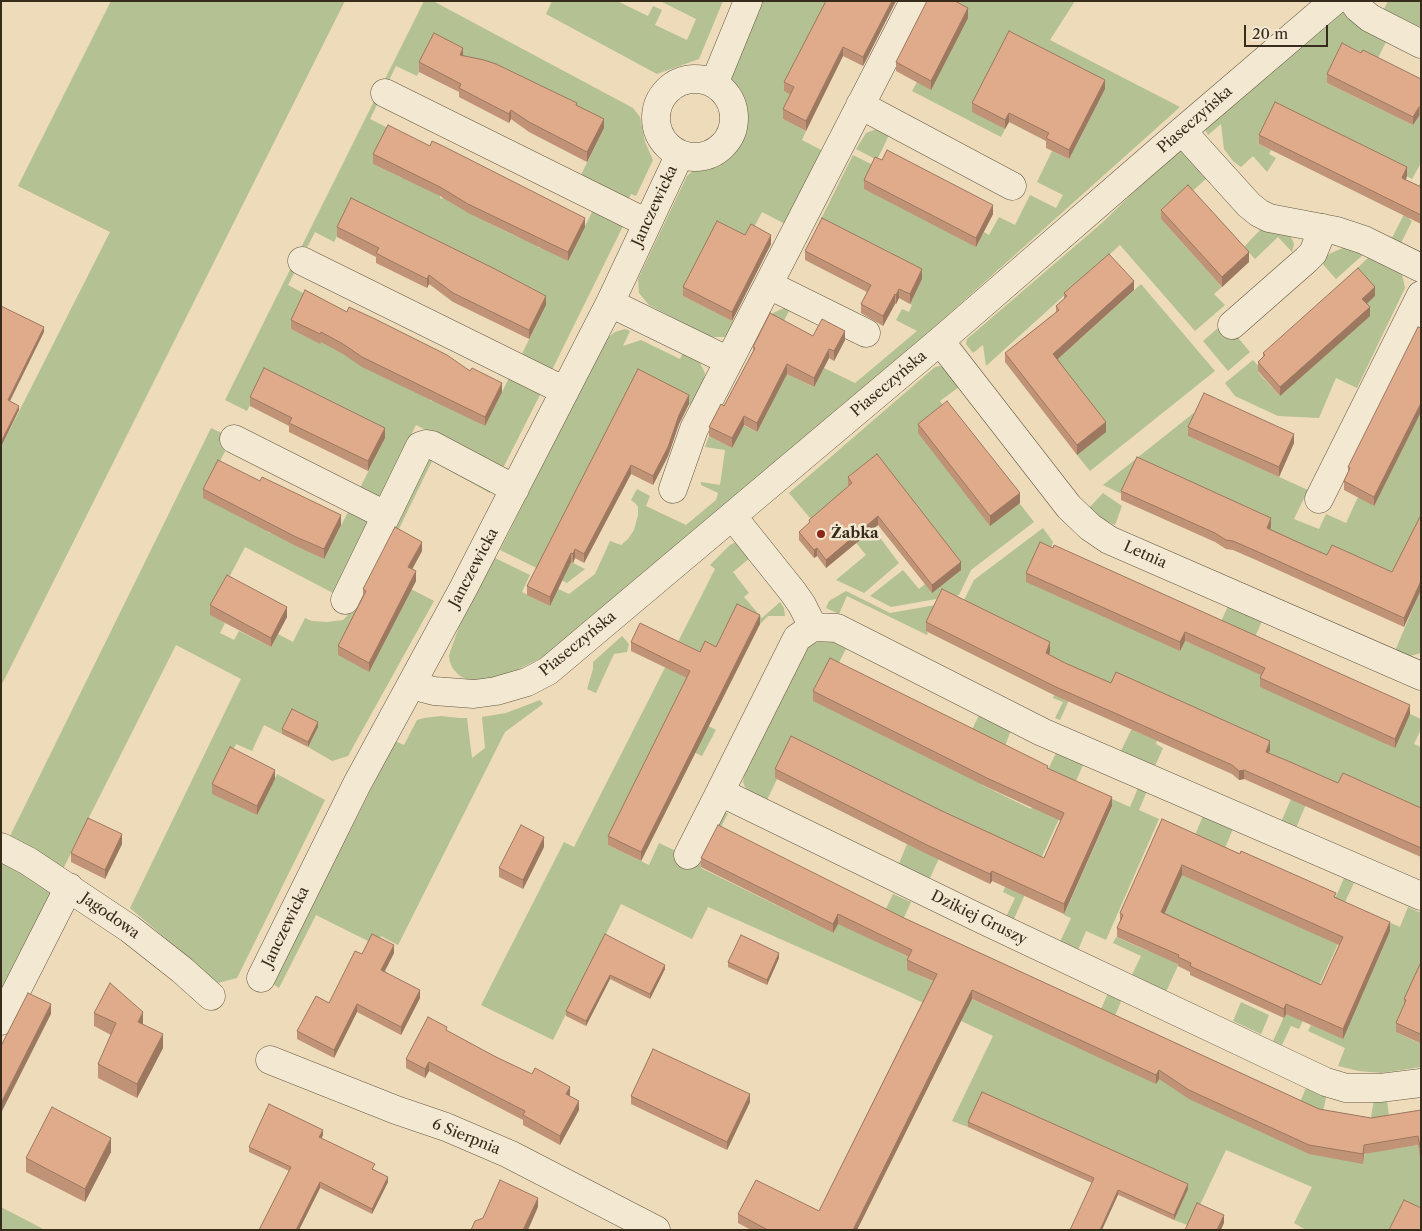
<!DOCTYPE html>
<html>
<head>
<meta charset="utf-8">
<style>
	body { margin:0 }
	#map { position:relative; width:1422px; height:1231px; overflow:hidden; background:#eddbba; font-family:"Libre Caslon Text",serif }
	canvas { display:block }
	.frame { position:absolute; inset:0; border:2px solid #372b1b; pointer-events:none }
	.scale { position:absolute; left:1244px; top:25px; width:84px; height:22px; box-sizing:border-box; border:2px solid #372b1b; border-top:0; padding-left:6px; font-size:15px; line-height:18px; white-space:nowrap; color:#372b1b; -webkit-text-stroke:4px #f3e8d2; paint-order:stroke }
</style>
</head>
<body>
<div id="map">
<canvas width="1422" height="1231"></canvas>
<div class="frame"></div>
<div class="scale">20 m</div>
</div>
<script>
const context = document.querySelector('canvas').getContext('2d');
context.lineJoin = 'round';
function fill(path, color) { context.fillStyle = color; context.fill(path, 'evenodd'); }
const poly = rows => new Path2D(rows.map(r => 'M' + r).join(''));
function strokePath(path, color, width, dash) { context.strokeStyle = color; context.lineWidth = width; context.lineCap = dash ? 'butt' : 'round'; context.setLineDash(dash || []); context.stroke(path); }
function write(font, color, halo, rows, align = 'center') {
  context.font = font + ' "Libre Caslon Text",serif'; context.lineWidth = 5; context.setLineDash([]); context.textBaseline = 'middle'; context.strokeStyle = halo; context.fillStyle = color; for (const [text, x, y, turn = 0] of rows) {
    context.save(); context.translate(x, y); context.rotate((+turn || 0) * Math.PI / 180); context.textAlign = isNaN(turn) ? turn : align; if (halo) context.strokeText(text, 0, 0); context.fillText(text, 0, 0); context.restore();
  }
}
fill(poly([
	[111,1,345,1,1,686,1,447,110,232,18,186],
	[424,1,433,1,633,108,640,117,645,142,653,160,636,196,631,194,625,207,577,183,604,128,433,43,417,76,396,66,370,119,390,129,373,164,402,178,404,175,440,196,440,198,442,199,443,197,465,211,513,235,539,245,538,248,541,247,568,261,595,206,620,218,623,226,550,374,518,362,546,305,351,208,334,242,315,232,288,285,307,295,291,329,320,343,322,340,431,398,430,400,432,401,433,399,457,411,457,413,458,412,485,426,512,372,542,391,504,466,499,467,416,425,379,499,358,492,385,438,264,378,247,411,225,400],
	[552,1,617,1,648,16,653,6,662,10,655,25,687,40,696,19,660,1,723,1,699,59,657,74,546,14],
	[761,1,830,1,795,97,783,119,806,131,802,140,825,152,787,225,762,212,745,245,683,296,736,323,729,334,724,337,713,337,706,335,649,305,639,293,638,279,687,176,697,167,723,156,729,151,738,138,743,121,742,114,737,96,731,85,729,77],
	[937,1,1075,1,1050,40,1180,107,931,330,549,654,515,671,492,679,478,681,468,680,460,676,453,669,450,662,449,656,451,649,459,627,495,558,530,575,522,592,550,606,558,589,569,594,595,574,610,541,621,545,628,539,634,530,638,515,638,507,635,503,631,500,637,489,650,496,646,506,686,525,716,500,718,493,701,485,701,482,720,485,725,450,705,447,709,436,732,448,743,425,757,432,770,407,735,388,773,313,784,308,790,309,780,328,753,356,813,387,824,368,855,383,917,331,896,320,902,309,909,312,912,305,910,304,922,279,818,225,853,155,875,166,976,247,984,232,989,235,999,217,1015,225,1030,195,1056,208,1063,195,1037,182,1052,151,1069,159,1105,89,1036,69,1001,137,912,91,917,82],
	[1388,1,1421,1,1421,28,1384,9],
	[1346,10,1388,38,1377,60,1346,45,1327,83,1413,125,1419,116,1421,117,1421,163,1412,179,1342,143,1259,144,1271,150,1269,154,1276,158,1267,172,1253,156,1241,167,1233,161,1224,149,1221,124,1208,135,1204,128,1342,11],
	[877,129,890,133,877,160,856,149,866,133],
	[1177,150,1185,152,1207,178,1161,219,1222,287,1214,294,1225,305,1195,331,1120,245,986,366,983,345,973,353,966,344,967,339,1103,222],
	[1421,181,1421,196,1409,219,1412,221,1401,243,1392,238],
	[1262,228,1291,237,1294,244,1292,252,1278,237,1255,259,1244,247],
	[1343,248,1350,248,1365,253,1336,279,1320,261,1331,253],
	[1370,256,1402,274,1405,288,1357,388,1336,378,1319,418,1278,416,1235,396,1225,383,1253,360,1261,369,1258,372,1280,396,1369,316,1362,308,1375,296,1349,276],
	[1141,284,1215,371,1090,471,1077,455,1106,431,1034,339,1079,340],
	[1225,322,1250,352,1228,371,1203,341],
	[625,329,630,331,623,346,641,340,680,359,683,353,694,358,700,363,705,373,704,380,691,405,639,378,573,563,585,569,567,583,500,550,606,339,615,332],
	[939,366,944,367,959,387,940,401,1034,522,971,570,959,595,891,607,870,596,903,570,919,589,925,584,848,486,854,494,850,498,899,563,864,593,836,580,866,555,830,511,815,524,789,493,935,367],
	[1195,412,1188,436,1308,490,1294,519,1319,529,1326,514,1346,523,1358,497,1421,412,1421,653,1410,656,1395,651,1419,594,1327,565,1124,495,1103,485],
	[211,428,232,438,219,463,269,533,271,533,272,532,324,559,350,508,369,521,333,593,245,547,210,614,225,623,220,633,234,640,239,631,271,647,278,634,293,642,305,618,312,621,327,622,343,620,348,615,428,456,493,488,490,493,432,461,395,537,411,589,434,601,348,756,332,761,308,747,318,727,292,714,282,734,264,725,252,751,236,744,212,793,257,815,277,774,325,800,237,978,218,983,130,908,241,679,176,645,62,871,10,836],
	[1103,493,1122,506,1115,525,1100,518,1089,508],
	[1043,528,1053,542,1051,548,1180,651,1185,641,1208,651,1228,606,1262,621,1242,666,1410,714,1421,719,1421,729,1414,744,1421,747,1421,817,1338,793,1315,783,1296,828,1281,822,1301,776,1266,761,1270,750,1111,692,1079,678,1060,720,1055,718,1063,702,1053,698,1054,695,1056,696,926,631,928,633,927,635,847,596,839,614,826,608,829,601,846,591,890,613,964,600,974,580],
	[736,542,750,558,733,572,749,593,744,597,762,618,780,602,784,608,785,616,768,616,676,709,716,730,702,756,662,737,608,845,649,865,659,843,695,860,725,813,728,813,701,868,833,933,838,923,884,913,893,894,911,902,890,948,912,959,908,970,1083,1050,1108,993,1122,999,1112,1023,1156,1084,1161,1073,1298,1108,1307,1085,1327,1093,1322,1116,1363,1163,1374,1100,1387,1100,1393,1149,1418,1145,1421,1156,1421,1212,1391,1230,1306,1230,1294,1223,1312,1187,1226,1150,1190,1226,1174,1220,1187,1190,982,1097,968,1127,952,1121,993,1036,900,992,708,907,692,939,621,904,553,1040,481,1005,564,842,574,847,715,569,710,565,730,545],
	[622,636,629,644,627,652,614,654,596,693,587,689,593,669,593,662],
	[821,641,833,642,846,649,835,670,969,736,979,715,1011,730,1002,754,982,785,1031,809,1048,776,1046,774,1057,751,1084,763,1013,921,1006,917,1015,898,1003,892,1019,856,954,826,929,880,898,866,907,844,775,778,777,779,767,800,749,791,745,787,743,782,746,766,804,652,808,646],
	[540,700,543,704,505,732,398,945,381,936,376,945,316,915,279,988,273,984,395,741,404,745,417,720,424,718,441,716,459,718,467,718,472,758,485,748,482,717,506,713],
	[1131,730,1133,730,1157,740,1156,744,1163,748,1155,766,1121,751],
	[1081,785,1130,807,1138,788,1147,791,1139,810,1159,819,1106,940,1086,931,1078,950,1060,942,1071,918,1064,915,1112,807],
	[1203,816,1233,829,1222,855,1334,901,1344,878,1354,883,1345,902,1355,907,1299,1029,1291,1026,1282,1045,1273,1041,1294,995,1192,935,1166,992,1131,977,1141,956,1113,943,1116,937,1148,951,1196,844,1195,835],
	[1,858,55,886,1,993],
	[1408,907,1421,913,1421,971,1396,1032,1419,1043,1421,1041,1421,1067,1381,1073,1359,1071,1338,1066,1345,1048,1308,1031,1311,1025,1343,1038,1390,931,1362,910,1400,927],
	[1241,1002,1269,1015,1261,1034,1233,1021],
	[1,1207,45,1230,1,1230]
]), '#b4c192');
const minor = poly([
	[1353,1,1358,8,1370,18,1421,44],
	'656 118a39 39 0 1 1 78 0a39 39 0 1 1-78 0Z',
	[714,84,748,1],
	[385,93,647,223],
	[860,105,1012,186],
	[1182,131,1249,205,1259,213,1269,218,1337,231,1364,240,1421,268],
	[302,261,565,391],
	[769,285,866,333],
	[610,303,729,361,694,429,673,489],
	[1232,325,1306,260,1313,253,1323,228],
	[940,341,1069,507,1090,527,1109,540,1421,676],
	[729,361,913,3],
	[234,439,385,515],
	[1319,499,1421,295],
	[733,517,793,592,802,605,813,627],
	[345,600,420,446,426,444,432,445,515,489],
	[411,685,434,691,474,694,496,691,527,682,548,671,940,341,1182,131,1334,1],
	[1,847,28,861,130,929,182,970,211,996],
	[688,855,720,792],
	[1421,896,1042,732,837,628,813,627,797,638,720,792,981,919,1326,1082,1346,1088,1380,1088,1421,1083],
	[261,978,357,784,463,589,610,303,680,154],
	[1,1021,69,887],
	[270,1060,396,1110,446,1127,509,1154,656,1230]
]);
strokePath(minor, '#645743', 29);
strokePath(minor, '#f3e8d2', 28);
fill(poly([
	[896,1,863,66,843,56,806,131,783,119,783,109,791,95,784,91,784,82],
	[968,18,931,90,896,71,896,62],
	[1361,53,1421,79,1421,117,1419,116,1413,125,1327,83,1327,74],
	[463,56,577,105,604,128,587,162,529,132,511,119,509,123,459,97,459,92,419,72,419,62],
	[1105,89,1069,159,1046,148,1046,141,1009,122,1005,129,972,112,972,103],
	[1259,135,1407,176,1406,180,1421,187,1421,224,1259,144],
	[430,146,585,227,568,261,468,213,440,196,373,164,373,154],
	[882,160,993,214,976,247,864,189,864,180],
	[1161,210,1249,262,1222,287,1161,219],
	[337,227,546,305,529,339,453,302,429,284,427,288,376,263,376,257,337,237],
	[745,235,771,244,732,321,683,296,683,287],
	[805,251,922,279,910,304,899,298,896,304,895,304,883,326,861,313,861,304,867,292,805,260],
	[1134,290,1058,359,1106,432,1077,455,1005,362,1005,353,1056,312,1056,306,1064,299,1064,293],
	[1375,296,1367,304,1370,316,1280,396,1258,371,1258,362,1263,358,1263,353],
	[347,312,470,371,502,392,485,426,362,367,343,354,321,342,320,344,291,329,291,320],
	[1421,328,1421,412,1374,506,1344,490,1344,481,1348,473,1348,467],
	[813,336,845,340,834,361,829,358,814,387,787,374,757,432,744,425,732,448,709,436,709,427,724,406,753,352,753,347],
	[689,395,689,404,679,424,668,456,653,485,631,474,584,563,575,558,573,563,571,562,550,606,527,595,527,586],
	[250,397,385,438,368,471,289,432,289,426,250,406],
	[918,424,1020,503,990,526,918,433],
	[1188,427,1294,443,1279,477,1188,436],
	[848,477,961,570,932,593,878,525,826,568,817,556,814,558,799,540,799,532,809,523,809,520,848,487],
	[203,489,341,525,324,559,296,546,203,498],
	[1121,491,1271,527,1270,529,1327,555,1392,572,1421,515,1404,627,1256,560,1233,550,1226,549,1215,542,1121,500],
	[422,551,412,569,416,581,369,672,338,655,338,646,363,596,363,589],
	[1026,573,1410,714,1395,748,1260,687,1260,678,1261,675,1185,641,1180,651,1026,582],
	[210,605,287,617,271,647,210,615],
	[926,622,1050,652,1049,655,1065,663,1111,683,1270,750,1269,753,1338,783,1421,808,1421,857,1244,779,1239,780,1232,774,1056,696,926,631],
	[760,624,641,861,608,845,608,836,687,678,631,651,631,642,700,652,716,647],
	[813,691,1048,768,1112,806,1064,914,992,881,990,884,929,855,775,778,775,769,942,811,1044,858,1061,821,989,788,813,701],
	[318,727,308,747,282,734,282,729],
	[275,779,257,815,212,794,212,784],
	[1162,819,1336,897,1390,931,1343,1039,1286,1014,1284,1018,1190,975,1190,972,1178,966,1178,964,1117,937,1117,928,1120,921,1120,913],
	[1182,875,1339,945,1321,985,1165,913],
	[122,844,105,879,71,862,71,853],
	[544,847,523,889,499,877,499,868],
	[701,858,904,918,1319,1109,1371,1118,1421,1110,1421,1156,1420,1157,1418,1145,1364,1154,1363,1164,1309,1154,1189,1099,1159,1079,1156,1084,972,999,857,1230,751,1230,738,1223,738,1214,819,1211,933,981,907,970,907,960,909,957,838,924,833,933,701,867],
	[605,934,665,969,650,999,610,979,586,1026,566,1016,566,1011],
	[394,953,385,971,420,998,401,1035,357,1012,334,1058,297,1039,297,1031,329,1003,362,954],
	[779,958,767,985,728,967,728,962],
	[1421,962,1421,1041,1420,1043,1396,1032,1396,1023,1404,1005,1404,999],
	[94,1013,143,1025,163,1048,137,1098,98,1078,98,1064,111,1035,94,1026],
	[447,1031,570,1096,579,1110,560,1145,523,1125,523,1120,429,1071,425,1078,406,1068,406,1059],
	[631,1096,750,1102,727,1150,631,1104],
	[968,1122,1188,1189,1174,1220,968,1127],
	[323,1135,321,1139,375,1170,388,1182,372,1214,320,1188,299,1230,259,1230,289,1171,249,1152,249,1147],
	[111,1152,85,1202,26,1172,26,1158]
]), '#c09377');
fill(poly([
	[892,1,896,1,863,66,863,57],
	[968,8,968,18,931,90,931,81],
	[843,47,843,56,806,131,806,121],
	[463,48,463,57,460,55],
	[1105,80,1105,89,1069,159,1069,150],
	[1419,107,1419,116,1413,125,1413,117],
	[511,110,511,119,509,123,509,114],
	[1009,113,1009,122,1005,129,1005,120],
	[604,119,604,128,587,162,587,152],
	[1407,167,1407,176,1402,187,1402,178],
	[993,205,993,214,976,247,976,238],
	[585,218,585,227,568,261,568,252],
	[771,235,771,244,732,321,732,312],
	[1249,252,1249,262,1222,287,1222,277],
	[922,269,922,279,910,304,910,294],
	[429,275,429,284,427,288,427,279],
	[1134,281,1134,290,1053,363,1053,354],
	[1375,287,1375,296,1362,308,1362,299],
	[899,289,899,298,896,304,896,295],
	[895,294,895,304,883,326,883,316],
	[546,296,546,305,529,339,529,330],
	[1370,307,1370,316,1280,396,1280,387],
	[44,327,44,332,8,405,8,400],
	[845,331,845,340,834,361,834,351],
	[829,349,829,358,814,387,814,378],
	[787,364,787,374,757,432,757,423],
	[502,383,502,392,485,426,485,417],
	[689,395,689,404,679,424,668,456,653,485,653,476,679,415],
	[1421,403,1421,412,1374,506,1374,497],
	[19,406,19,410,1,447,1,442],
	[744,416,744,425,732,448,732,438],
	[1106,422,1106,432,1077,455,1077,445],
	[385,428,385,438,368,471,368,461],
	[1294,434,1294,443,1279,477,1279,467],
	[631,465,631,474,584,563,584,554],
	[1020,493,1020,503,990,526,990,516],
	[341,515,341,525,324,559,324,549],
	[878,516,878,525,826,568,826,560],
	[1271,518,1271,527,1267,537,1267,528],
	[422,542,422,551,408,577,408,567],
	[817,548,817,556,814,558,814,550],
	[575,549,575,558,573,563,573,554],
	[571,553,571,562,550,606,550,597],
	[961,562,961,570,932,593,932,585],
	[416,571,416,581,369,672,369,663],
	[1421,581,1421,590,1404,627,1404,618],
	[287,607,287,617,271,647,271,638],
	[760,615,760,624,641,861,641,852],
	[1185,632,1185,641,1180,651,1180,642],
	[1050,642,1050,652,1046,662,1046,653],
	[1410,705,1410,714,1395,748,1395,739],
	[318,722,318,727,308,747,308,742],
	[1270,741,1270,750,1266,761,1266,752],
	[275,770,275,779,257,815,257,806],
	[1244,770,1244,779,1239,780,1239,771],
	[1112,797,1112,806,1064,914,1064,904],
	[122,834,122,844,105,879,105,870],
	[544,837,544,847,523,889,523,880],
	[1182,865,1182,875,1161,921,1161,912],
	[992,871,992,881,990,884,990,874],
	[838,914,838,924,833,933,833,924],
	[1390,922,1390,931,1343,1039,1343,1029],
	[394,945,394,953,381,978,381,970],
	[779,953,779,958,767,985,767,980],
	[665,965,665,969,650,999,650,994],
	[610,975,610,979,586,1026,586,1021],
	[420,990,420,998,401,1035,401,1027],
	[972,990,972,999,857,1230,853,1230],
	[51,1004,51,1014,1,1113,1,1103],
	[357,1004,357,1012,334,1058,334,1050],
	[1286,1004,1286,1014,1284,1018,1284,1009],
	[143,1012,143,1025,138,1022],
	[1421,1031,1421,1041,1420,1043,1420,1034],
	[163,1034,163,1048,137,1098,137,1084],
	[429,1062,429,1071,425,1078,425,1069],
	[1159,1070,1159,1079,1156,1084,1156,1075],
	[570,1087,570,1096,566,1094],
	[750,1094,750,1102,727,1150,727,1142],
	[579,1101,579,1110,560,1145,560,1136],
	[323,1130,323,1135,319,1143,319,1137],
	[111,1138,111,1152,85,1202,85,1189],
	[1364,1145,1364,1154,1363,1164,1363,1154],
	[388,1177,388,1182,372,1214,372,1209],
	[320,1182,320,1188,299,1230,296,1230],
	[1188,1184,1188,1189,1174,1220,1174,1215],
	[1118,1190,1118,1195,1102,1230,1100,1230],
	[538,1198,538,1207,528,1230,523,1230],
	[1224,1215,1224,1223,1221,1230,1217,1230]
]), '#9c7861');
const building = poly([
	[826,1,892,1,863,57,843,47,806,121,783,109,794,87,784,82,826,1],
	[927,1,955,1,968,8,931,81,896,62,927,1],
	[1009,31,1105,80,1069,150,1046,138,1049,133,1009,113,1005,120,972,103,1009,31],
	[434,33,463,48,460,55,484,60,496,64,577,103,576,105,604,119,587,152,529,122,511,110,509,114,459,88,461,84,419,62,434,33],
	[1342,43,1361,53,1363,50,1421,79,1421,108,1419,107,1413,117,1327,74,1342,43],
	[1275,102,1407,167,1402,178,1421,187,1421,215,1259,135,1275,102],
	[388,125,430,146,432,141,443,146,585,218,568,252,468,204,440,187,373,154,388,125],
	[887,150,993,205,976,238,864,180,875,157,882,160,887,150],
	[1188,185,1249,252,1222,277,1161,210,1188,185],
	[351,198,493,268,546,296,529,330,453,293,429,275,427,279,389,260,376,253,379,248,337,227,351,198],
	[822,218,922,269,910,294,899,289,896,295,895,294,883,316,861,304,871,285,805,251,822,218],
	[717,221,745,235,751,224,771,235,732,312,683,287,717,221],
	[1109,254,1134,281,1053,354,1106,422,1077,445,1005,353,1059,310,1056,306,1067,296,1064,293,1109,254],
	[1358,268,1375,287,1362,299,1370,307,1280,387,1258,362,1265,355,1263,353,1358,268],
	[305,290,347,312,349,307,375,319,447,355,470,371,472,368,502,383,485,417,362,357,343,344,321,332,320,334,291,320,305,290],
	[1,306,44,327,8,400,19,406,1,442,1,306],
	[770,313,813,336,822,319,845,331,834,351,829,349,814,378,787,364,757,423,744,416,732,438,709,427,721,404,724,406,755,348,753,347,770,313],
	[1418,327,1421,328,1421,403,1374,497,1344,481,1350,468,1348,467,1418,327],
	[264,368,385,428,368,461,289,423,292,418,250,397,264,368],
	[638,369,689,395,679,415,668,447,653,476,631,465,584,554,575,549,573,554,571,553,550,597,527,586,638,369],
	[1204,393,1294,434,1279,467,1188,427,1204,393],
	[947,401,1020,493,990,516,918,424,947,401],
	[877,454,961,562,932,585,878,516,826,560,817,548,814,550,799,532,810,522,809,520,852,483,848,477,877,454],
	[1137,457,1271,518,1267,528,1304,545,1327,555,1332,545,1392,572,1421,515,1421,581,1404,618,1256,551,1233,541,1226,540,1215,533,1121,491,1137,457],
	[218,460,260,481,262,477,341,515,324,549,296,537,203,489,218,460],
	[395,527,422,542,408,567,416,571,369,663,338,646,366,591,363,589,395,527],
	[1040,542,1053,548,1054,545,1410,705,1395,739,1260,678,1265,668,1223,649,1185,632,1180,642,1026,573,1040,542],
	[227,575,287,607,271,638,210,605,227,575],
	[942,589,1050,642,1046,653,1065,663,1111,683,1116,672,1270,741,1266,752,1288,761,1338,783,1343,773,1421,808,1421,848,1244,770,1239,771,1232,765,1056,687,926,622,942,589],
	[737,604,760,615,641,852,608,836,690,671,631,642,640,623,700,652,705,641,716,647,737,604],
	[830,658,1048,766,1047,768,1112,797,1064,904,992,871,990,874,929,846,775,769,791,736,942,811,1044,858,1064,813,989,779,813,691,830,658],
	[292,709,318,722,308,742,282,729,292,709],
	[230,747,275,770,257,806,212,784,230,747],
	[88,818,122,834,105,870,71,853,88,818],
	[1162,819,1240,854,1241,851,1336,893,1334,897,1390,922,1343,1029,1286,1004,1284,1009,1190,966,1191,963,1178,957,1179,955,1117,928,1123,915,1120,913,1162,819],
	[1182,865,1343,937,1321,985,1161,912,1182,865],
	[521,825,544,837,523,880,499,868,521,825],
	[718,825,904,918,1319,1109,1371,1118,1421,1110,1421,1147,1420,1147,1418,1136,1364,1145,1363,1154,1309,1145,1189,1090,1159,1070,1156,1075,972,990,853,1230,768,1230,738,1214,756,1180,819,1211,937,974,907,960,912,950,838,914,833,924,701,858,718,825],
	[372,934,394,945,381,970,420,990,401,1027,357,1004,334,1050,297,1031,316,996,329,1003,355,951,362,954,372,934],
	[605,934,665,965,650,994,610,975,586,1021,566,1011,605,934],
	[741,935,779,953,767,980,728,962,741,935],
	[1421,962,1421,1031,1420,1034,1396,1023,1406,1000,1404,999,1421,962],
	[110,983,143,1012,138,1022,163,1034,137,1084,98,1064,116,1023,94,1013,110,983],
	[28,993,51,1004,1,1103,1,1046,28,993],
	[428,1017,447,1027,446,1030,496,1057,532,1074,535,1068,570,1087,566,1094,579,1101,560,1136,523,1115,525,1111,429,1062,425,1069,406,1059,428,1017],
	[653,1049,750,1094,727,1142,631,1096,653,1049],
	[982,1092,1188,1184,1174,1215,1118,1190,1100,1230,1070,1230,1094,1178,968,1122,982,1092],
	[269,1104,323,1130,319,1137,375,1164,372,1169,388,1177,372,1209,320,1182,296,1230,259,1230,291,1167,249,1147,269,1104],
	[52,1107,111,1138,85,1189,26,1158,52,1107],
	[500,1180,538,1198,523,1230,471,1230,475,1221,483,1218,500,1180],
	[1404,1200,1421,1208,1421,1230,1389,1230,1404,1200],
	[1197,1203,1224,1215,1217,1230,1185,1230,1197,1203]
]);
fill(building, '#dfab8a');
strokePath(building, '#9c7861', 1);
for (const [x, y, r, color] of [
	[821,534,5,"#8f2418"]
]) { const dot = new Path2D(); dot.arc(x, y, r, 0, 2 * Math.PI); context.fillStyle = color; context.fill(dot); strokePath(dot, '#f3e8d2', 2); }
write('15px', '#372b1b', '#f3e8d2', [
	["Piaseczyńska",1195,120,-41],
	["Janczewicka",655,206,-65],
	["Piaseczyńska",889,384,-40],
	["Letnia",1145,555,24],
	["Janczewicka",474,568,-62],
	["Piaseczyńska",578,644,-39],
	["Jagodowa",110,916,35],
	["Dzikiej Gruszy",979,918,26],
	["Janczewicka",286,927,-64],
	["6 Sierpnia",466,1137,22]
]);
write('bold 15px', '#372b1b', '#f3e8d2', [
	["Żabka",831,534]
], 'left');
</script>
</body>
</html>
